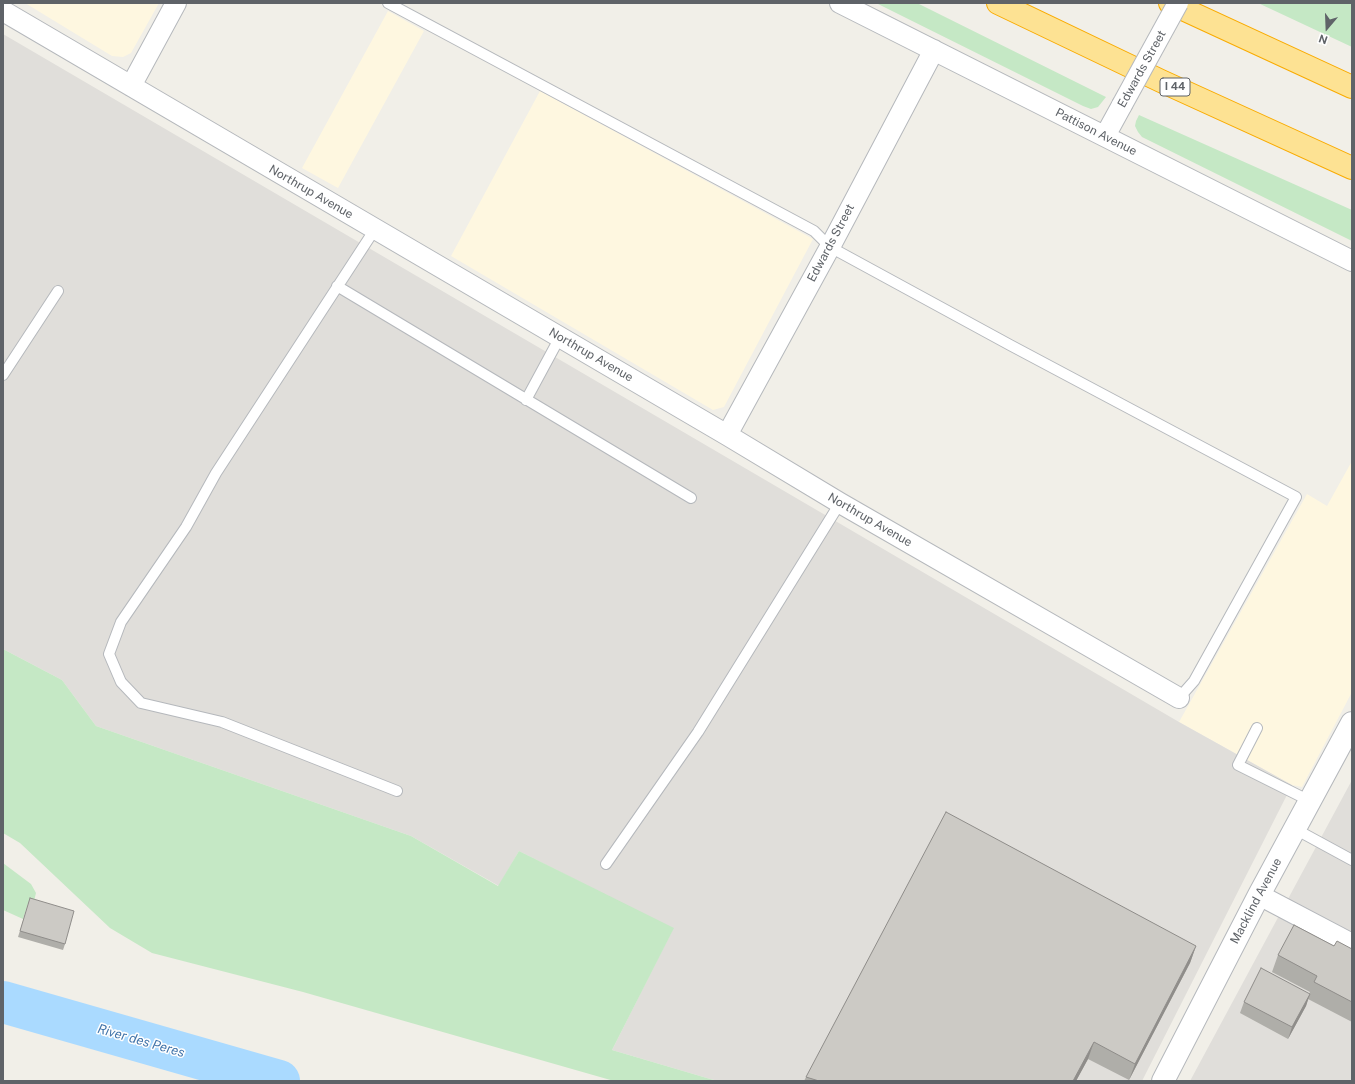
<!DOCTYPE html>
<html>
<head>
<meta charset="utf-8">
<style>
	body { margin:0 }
	#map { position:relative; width:1355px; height:1084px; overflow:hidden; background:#f1efe8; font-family:"Public Sans",sans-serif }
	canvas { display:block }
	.frame { position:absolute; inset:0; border:4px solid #5f6368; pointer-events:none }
	.north { position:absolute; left:1307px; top:8px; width:40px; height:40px; -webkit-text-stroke:3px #fff; paint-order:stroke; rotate:199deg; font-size:11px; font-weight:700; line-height:16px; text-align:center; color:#5f6368 }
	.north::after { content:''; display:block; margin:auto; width:14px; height:18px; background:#5f6368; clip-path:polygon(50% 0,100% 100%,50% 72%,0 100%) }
</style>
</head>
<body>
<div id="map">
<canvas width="1355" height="1084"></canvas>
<div class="frame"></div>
<div class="north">N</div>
</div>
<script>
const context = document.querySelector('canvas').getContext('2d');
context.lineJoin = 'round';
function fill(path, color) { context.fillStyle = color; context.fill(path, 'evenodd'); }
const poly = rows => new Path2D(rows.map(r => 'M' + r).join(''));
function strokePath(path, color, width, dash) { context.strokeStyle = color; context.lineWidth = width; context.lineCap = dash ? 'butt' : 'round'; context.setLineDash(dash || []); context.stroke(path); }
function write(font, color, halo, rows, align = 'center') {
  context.font = font + ' "Public Sans",sans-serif'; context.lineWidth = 3; context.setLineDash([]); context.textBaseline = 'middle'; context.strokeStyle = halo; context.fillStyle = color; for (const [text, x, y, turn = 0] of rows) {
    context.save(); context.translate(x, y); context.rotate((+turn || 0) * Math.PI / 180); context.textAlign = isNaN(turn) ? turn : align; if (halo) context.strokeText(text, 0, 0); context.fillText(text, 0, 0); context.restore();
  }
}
fill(poly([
	[25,3,159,3,131,53,123,57,112,56],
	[388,11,424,31,338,188,302,168],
	[540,91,813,239,724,407,713,410,451,256],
	[1352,461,1352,692,1302,787,1292,785,1179,722,1307,494,1327,506]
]), '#fef7e0');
fill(poly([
	[3,34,1179,722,1292,785,1142,1081,717,1081,612,1050,673,929,519,851,499,886,411,836,96,726,62,680,3,649],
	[1352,780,1352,1081,1190,1081]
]), '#e0deda');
fill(poly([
	[876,3,917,3,1106,97,1098,107,1091,109,1083,106],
	[1258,3,1352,3,1352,47],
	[1139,115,1352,210,1352,241,1142,137,1138,132,1135,126,1136,121],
	[3,649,62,680,96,726,411,836,498,886,519,851,674,928,612,1050,717,1081,614,1081,303,992,152,953,110,928,20,843,3,833],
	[3,863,31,884,36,893,33,905,28,904,23,919,3,910]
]), '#c5e8c5');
strokePath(poly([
	[3,1002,279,1081]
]), '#aadaff', 42);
const service = poly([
	[388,3,814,231,830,247,1010,345,1296,497,1194,681,1179,698],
	[375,229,216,473,186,527,121,622,109,654,121,682,141,703,222,722,397,791],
	[337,286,691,498],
	[3,375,58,291],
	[526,400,560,337],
	[1257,728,1238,765,1310,801],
	[1295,829,1352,860],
	[606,864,698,732,840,503]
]);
const minor = poly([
	[840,3,1352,261],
	[3,11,727,435,840,503,1179,698],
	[131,86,176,3],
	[1105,136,1122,105],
	[727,435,830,247,934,50],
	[1259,895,1352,944]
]);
const tertiary = poly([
	[1163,1081,1259,895,1352,723]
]);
const motorway = poly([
	[998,3,1161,81,1352,168],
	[1170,3,1352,87]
]);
strokePath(service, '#b5b8bc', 12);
strokePath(minor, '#b5b8bc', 22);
strokePath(tertiary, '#b5b8bc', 24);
strokePath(motorway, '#f9ab00', 24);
strokePath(service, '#fff', 10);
strokePath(minor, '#fff', 20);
strokePath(tertiary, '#fff', 22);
strokePath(motorway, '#fde293', 22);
const minorBridge = poly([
	[1122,105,1178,3]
]);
strokePath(minorBridge, '#b5b8bc', 22, []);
strokePath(minorBridge, '#fff', 20);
fill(poly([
	[30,898,65,944,63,950,18,937],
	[1196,946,1190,963,1129,1080,1088,1059,1076,1081,804,1081,806,1077],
	[1334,946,1352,949,1352,1022,1308,999,1306,1006,1288,1039,1240,1013,1244,1002,1309,994,1310,992,1272,972,1278,955]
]), '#afaea9');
fill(poly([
	[1196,946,1190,963,1129,1080,1135,1064],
	[1310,994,1306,1006,1288,1039,1292,1027],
	[1094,1042,1088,1059,1076,1081,1073,1081]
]), '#8f8d8a');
const building = poly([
	[946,812,1196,946,1135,1064,1094,1042,1073,1081,819,1081,806,1077,946,812],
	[30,898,74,911,65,944,20,931,30,898],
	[1294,925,1334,946,1337,941,1352,949,1352,1002,1314,982,1317,976,1278,955,1294,925],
	[1261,968,1310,994,1292,1027,1244,1002,1261,968]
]);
fill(building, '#cccac5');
strokePath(building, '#8f8d8a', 1);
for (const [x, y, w] of [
	[1175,87,30]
]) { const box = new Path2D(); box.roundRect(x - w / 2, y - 9, w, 18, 3); context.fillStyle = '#fff'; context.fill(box); strokePath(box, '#5f6368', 1); }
write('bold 11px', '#5f6368', null, [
	["I 44",1175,87]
]);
write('12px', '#5f6368', '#fff', [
	["Edwards Street",1142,69,-61],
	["Pattison Avenue",1096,132,27],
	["Northrup Avenue",311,192,30],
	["Edwards Street",831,243,-62],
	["Northrup Avenue",591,355,30],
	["Northrup Avenue",870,520,30],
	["Macklind Avenue",1256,901,-62]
]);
write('italic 13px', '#4174aa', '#fff', [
	["River des Peres",141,1041,16]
]);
</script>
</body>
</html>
